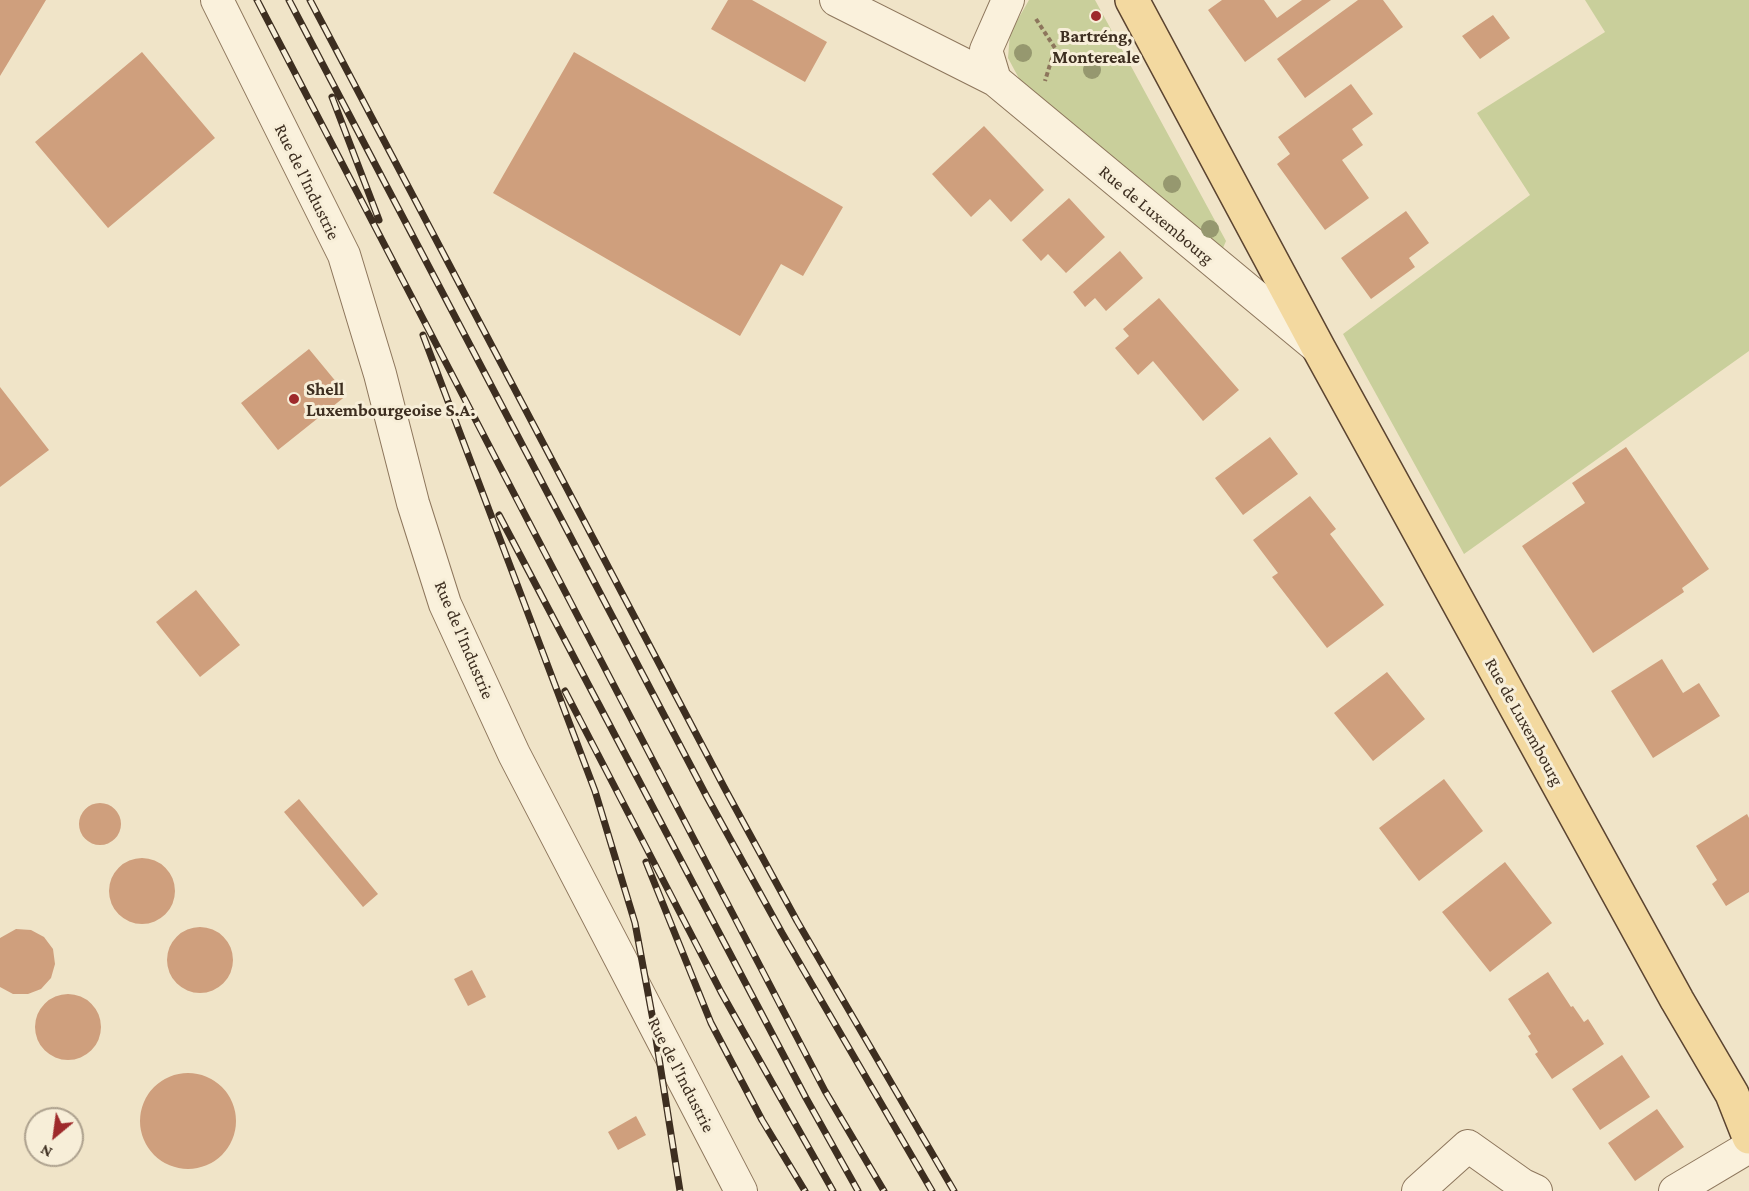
<!DOCTYPE html>
<html>
<head>
<meta charset="utf-8">
<style>
	body { margin:0 }
	#map { position:relative; width:1749px; height:1191px; overflow:hidden; background:#f0e4c8; font-family:"Crimson Pro",serif }
	canvas { display:block }
	.north { position:absolute; left:24px; top:1107px; width:60px; height:60px; box-sizing:border-box; background:#f7eed8; border:2px solid #ada18e; border-radius:50%; rotate:209deg; font-size:16px; font-weight:700; line-height:24px; text-align:center; color:#3d2e20 }
	.north::after { content:''; display:block; margin:auto; width:21px; height:27px; background:#9e2a2b; clip-path:polygon(50% 0,100% 100%,50% 72%,0 100%) }
</style>
</head>
<body>
<div id="map">
<canvas width="1749" height="1191"></canvas>
<div class="north">N</div>
</div>
<script>
const context = document.querySelector('canvas').getContext('2d');
context.lineJoin = 'round';
function fill(path, color) { context.fillStyle = color; context.fill(path, 'evenodd'); }
const poly = rows => new Path2D(rows.map(r => 'M' + r).join(''));
function strokePath(path, color, width, dash) { context.strokeStyle = color; context.lineWidth = width; context.lineCap = dash ? 'butt' : 'round'; context.setLineDash(dash || []); context.stroke(path); }
function write(font, color, halo, rows, align = 'center') {
  context.font = font + ' "Crimson Pro",serif'; context.lineWidth = 6; context.setLineDash([]); context.textBaseline = 'middle'; context.strokeStyle = halo; context.fillStyle = color; for (const [text, x, y, turn = 0] of rows) {
    context.save(); context.translate(x, y); context.rotate((+turn || 0) * Math.PI / 180); context.textAlign = isNaN(turn) ? turn : align; if (halo) context.strokeText(text, 0, 0); context.fillText(text, 0, 0); context.restore();
  }
}
fill(poly([
	[1029,0,1095,0,1226,241,1223,248,1218,250,1022,84,1008,58,1010,33],
	[1585,0,1749,0,1749,351,1464,554,1343,334,1530,195,1477,113,1605,32]
]), '#c9cf9b');
fill(poly([
	[0,0,46,0,0,76],
	[728,0,752,0,827,42,805,82,711,29],
	[1222,0,1264,0,1277,18,1302,0,1331,0,1245,62,1208,10],
	[1358,0,1383,0,1403,27,1305,98,1277,59],
	[1493,15,1510,38,1480,59,1462,36],
	[142,52,215,138,108,228,35,142],
	[574,52,843,207,803,276,781,264,740,336,493,193],
	[1351,84,1373,114,1352,129,1363,145,1342,160,1369,198,1325,230,1277,164,1290,154,1278,137],
	[984,126,1044,190,1011,222,990,199,971,217,932,174],
	[1069,198,1105,237,1066,273,1048,254,1041,261,1022,240],
	[1406,211,1429,243,1409,258,1415,267,1371,299,1341,258],
	[1120,251,1143,278,1106,311,1095,298,1085,307,1073,292],
	[1159,298,1239,390,1203,421,1153,361,1138,375,1115,348,1129,336,1123,329],
	[309,349,347,395,278,450,241,403],
	[0,387,49,450,0,487],
	[1270,437,1298,474,1243,515,1215,478],
	[1626,447,1709,569,1682,588,1684,592,1593,653,1522,546,1585,503,1572,483],
	[1310,496,1336,529,1330,534,1384,605,1327,648,1272,577,1278,573,1253,540],
	[196,590,240,645,200,677,156,622],
	[1662,659,1683,693,1699,683,1720,716,1653,758,1611,691],
	[1387,672,1425,719,1373,761,1334,713],
	[1444,779,1483,831,1419,881,1379,828],
	[299,799,378,894,363,907,284,812],
	'79 824a21 21 0 1 1 42 0a21 21 0 1 1-42 0Z',
	[1747,814,1749,818,1749,892,1726,906,1712,884,1717,880,1696,846],
	'109 891a33 33 0 1 1 66 0a33 33 0 1 1-66 0Z',
	[1505,862,1552,923,1490,972,1442,912],
	'167 960a33 33 0 1 1 66 0a33 33 0 1 1-66 0Z',
	[16,929,31,930,44,937,53,949,55,964,51,978,41,989,28,994,13,994,0,987,0,938],
	[472,970,486,997,468,1006,454,979],
	[1548,972,1571,1007,1573,1006,1584,1022,1588,1019,1604,1044,1552,1079,1535,1054,1538,1052,1528,1036,1531,1034,1508,999],
	'35 1027a33 33 0 1 1 66 0a33 33 0 1 1-66 0Z',
	[1622,1055,1650,1097,1600,1130,1572,1089],
	'140 1121a48 48 0 1 1 96 0a48 48 0 1 1-96 0Z',
	[1657,1109,1684,1147,1635,1181,1608,1143],
	[636,1116,646,1135,618,1150,608,1132]
]), '#cf9f7d');
const minor = poly([
	[217,0,344,255,380,374,413,503,445,604,514,754,741,1191],
	[836,0,995,80],
	[1008,0,986,50,995,80,1318,348],
	[1418,1191,1468,1146,1523,1185,1536,1191],
	[1675,1191,1749,1147]
]);
const major = poly([
	[1132,0,1319,349,1677,1000,1732,1094,1749,1137]
]);
strokePath(minor, '#8d765c', 34);
strokePath(major, '#5b4430', 36);
strokePath(poly([
	[1036,19,1055,48,1045,81]
]), '#8d765c', 4, [4.5, 3]);
strokePath(minor, '#faf1dc', 32);
strokePath(major, '#f3d9a0', 33);
const rail = poly([
	[257,0,825,1091,884,1191],
	[289,0,707,797,782,933,932,1191],
	[310,0,724,787,797,921,954,1191],
	[332,97,379,220],
	[423,335,595,791,635,923,653,1020,680,1191],
	[499,515,806,1098,858,1191],
	[565,691,721,992,833,1191],
	[646,862,711,1023,762,1120,805,1191]
]);
strokePath(rail, '#3d2e20', 7);
strokePath(rail, '#f7eed8', 4.5, [14]);
context.fillStyle = '#96986f';
for (const [x, y] of [
	[1023,53],
	[1092,70],
	[1172,184],
	[1210,229]
]) { context.beginPath(); context.arc(x, y, 9, 0, 2 * Math.PI); context.fill(); }
for (const [x, y, r, color] of [
	[1096,16,6,"#9e2a2b"],
	[294,399,6,"#9e2a2b"]
]) { const dot = new Path2D(); dot.arc(x, y, r, 0, 2 * Math.PI); context.fillStyle = color; context.fill(dot); strokePath(dot, '#f7eed8', 2); }
write('bold 18px', '#3d2e20', '#f7eed8', [
	["Bartréng,",1096,36],
	["Montereale",1096,57],
	["Shell",306,389,"left"],
	["Luxembourgeoise S.A.",306,410,"left"]
]);
write('18px', '#3d2e20', '#f7eed8', [
	["Rue de l'Industrie",307,182,64],
	["Rue de Luxembourg",1156,215,40],
	["Rue de l'Industrie",464,640,67],
	["Rue de Luxembourg",1524,722,61],
	["Rue de l'Industrie",681,1075,63]
]);
</script>
</body>
</html>
